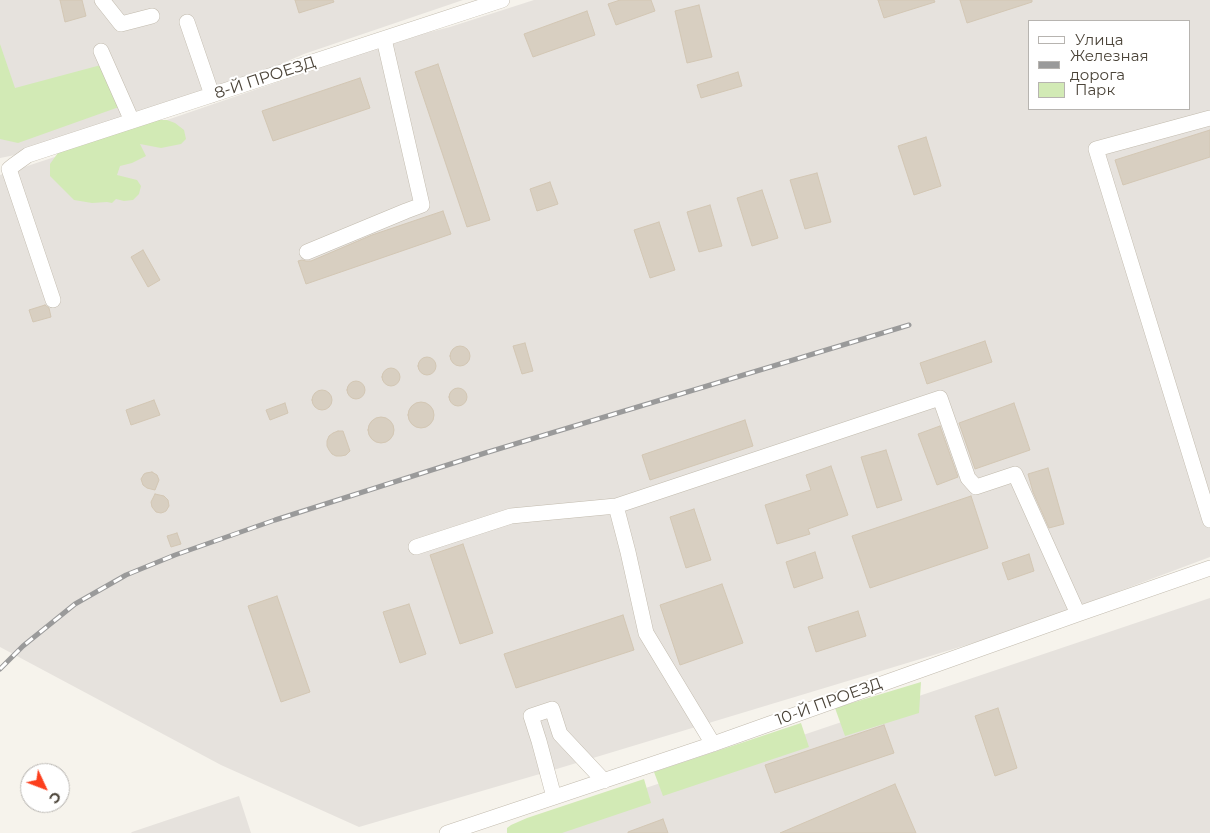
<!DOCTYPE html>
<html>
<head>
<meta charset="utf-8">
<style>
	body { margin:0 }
	#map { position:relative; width:1210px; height:833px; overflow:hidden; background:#f6f3ec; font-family:Montserrat,sans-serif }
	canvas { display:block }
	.legend { position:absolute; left:1028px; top:20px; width:162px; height:90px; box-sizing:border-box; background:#fff; border:1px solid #b7b4b0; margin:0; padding:6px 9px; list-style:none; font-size:15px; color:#4b4439 }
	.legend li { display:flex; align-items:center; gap:10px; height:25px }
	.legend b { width:25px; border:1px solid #b7b4b0 }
	.north { position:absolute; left:20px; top:763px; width:50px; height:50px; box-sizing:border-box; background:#fff; border:1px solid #b7b4b0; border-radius:50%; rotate:133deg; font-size:14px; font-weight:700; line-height:20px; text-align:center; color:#4b4439 }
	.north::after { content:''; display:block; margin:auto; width:18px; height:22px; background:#fc3f1d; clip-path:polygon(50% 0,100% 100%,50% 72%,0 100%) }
</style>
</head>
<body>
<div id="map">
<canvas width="1210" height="833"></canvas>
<ul class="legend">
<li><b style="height:6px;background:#fff"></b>Улица</li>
<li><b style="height:6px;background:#9a9a9a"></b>Железная дорога</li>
<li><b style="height:14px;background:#d2eab5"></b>Парк</li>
</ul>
<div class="north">С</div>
</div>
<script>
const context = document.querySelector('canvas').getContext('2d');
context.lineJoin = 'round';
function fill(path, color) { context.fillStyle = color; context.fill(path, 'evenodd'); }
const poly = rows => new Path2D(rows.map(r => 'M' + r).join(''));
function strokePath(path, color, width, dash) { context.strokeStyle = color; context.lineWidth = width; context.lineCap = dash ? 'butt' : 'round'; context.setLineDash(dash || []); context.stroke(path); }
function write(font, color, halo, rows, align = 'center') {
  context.font = font + ' Montserrat,sans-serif'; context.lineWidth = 4; context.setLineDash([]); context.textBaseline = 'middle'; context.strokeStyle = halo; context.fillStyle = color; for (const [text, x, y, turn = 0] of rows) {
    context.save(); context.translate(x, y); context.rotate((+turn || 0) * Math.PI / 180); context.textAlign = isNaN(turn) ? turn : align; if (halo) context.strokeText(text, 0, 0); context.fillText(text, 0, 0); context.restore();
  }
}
fill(poly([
	[0,0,463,0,304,54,229,86,15,155,0,158],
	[534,0,1210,0,1210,557,1013,631,550,771,359,827,221,765,0,647,0,175,167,120,406,38,450,27],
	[1029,21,1189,21,1189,109,1029,109],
	[1210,598,1210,833,512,833],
	[239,796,251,833,131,833,132,832]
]), '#e6e2dd');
fill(poly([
	[0,44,15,88,101,65,119,107,18,143,0,139],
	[153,120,167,120,175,123,184,130,186,139,181,144,161,148,140,144,146,156,132,163,120,166,117,175,137,180,141,186,139,194,133,200,124,201,116,199,112,203,107,202,92,203,74,200,50,176,50,164,60,150],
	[921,682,919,713,845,736,835,708],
	[801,723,809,747,663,796,654,772],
	[644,779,651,803,562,833,507,833,507,828,511,825,527,818]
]), '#d2eab5');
const building = poly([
	[60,0,82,0,86,16,65,22,60,0],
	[295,0,333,0,334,2,299,13,295,0],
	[620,0,651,0,655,11,616,25,608,4,620,0],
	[878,0,934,0,935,2,884,18,878,0],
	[960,0,1032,0,1032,2,967,23,960,0],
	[699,5,712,57,687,63,675,11,699,5],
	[587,11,595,35,533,57,524,34,587,11],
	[438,64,490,220,467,227,415,72,438,64],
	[738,72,742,86,701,98,697,85,738,72],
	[360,78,370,108,273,141,262,111,360,78],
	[1210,130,1210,157,1123,185,1115,160,1210,130],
	[926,137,941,186,914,195,898,146,926,137],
	[817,173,831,222,805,229,790,180,817,173],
	[550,182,558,204,537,211,530,189,550,182],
	[762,190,778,238,752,246,737,198,762,190],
	[710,205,722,246,699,252,687,212,710,205],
	[443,211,451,234,306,284,298,261,302,260,306,261,311,261,372,235,443,211],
	[659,222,675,270,650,278,634,230,659,222],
	[143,250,160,280,148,287,131,257,143,250],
	[45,305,49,308,51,317,33,322,29,310,45,305],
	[985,341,992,362,927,384,920,363,985,341],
	[525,343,533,371,522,374,513,346,525,343],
	'450 356a10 10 0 1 1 20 0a10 10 0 1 1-20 0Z',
	'418 366a9 9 0 1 1 18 0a9 9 0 1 1-18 0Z',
	'382 377a9 9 0 1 1 18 0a9 9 0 1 1-18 0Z',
	'347 390a9 9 0 1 1 18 0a9 9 0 1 1-18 0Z',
	'449 397a9 9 0 1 1 18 0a9 9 0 1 1-18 0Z',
	'312 400a10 10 0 1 1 20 0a10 10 0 1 1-20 0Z',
	[154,400,160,415,131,425,126,410,154,400],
	'408 415a13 13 0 1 1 26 0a13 13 0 1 1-26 0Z',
	[285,403,288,413,270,420,266,410,285,403],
	[1014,403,1030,450,975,469,959,423,1014,403],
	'368 430a13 13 0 1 1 26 0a13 13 0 1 1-26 0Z',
	[745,420,753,446,650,480,642,455,745,420],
	[940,426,958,477,937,485,918,434,940,426],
	[338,431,343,431,350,451,346,455,341,456,336,456,332,454,329,450,327,446,327,441,329,436,333,433,338,431],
	[886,450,902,500,877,508,861,457,886,450],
	[831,466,848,515,808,529,810,534,777,544,765,505,811,490,806,475,831,466],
	[1048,468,1064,524,1049,528,1033,492,1028,474,1048,468],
	[152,472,157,475,159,480,155,490,147,488,143,485,141,479,144,474,146,473,152,472],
	[155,494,164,496,168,500,169,506,166,511,164,512,161,513,156,512,152,507,151,502,155,494],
	[971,496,988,548,870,588,852,536,971,496],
	[694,509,711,560,686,568,670,517,694,509],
	[177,533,181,544,171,547,167,536,177,533],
	[463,544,493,633,460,644,430,555,463,544],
	[815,552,823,578,794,588,786,562,815,552],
	[1029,554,1034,571,1008,580,1002,563,1029,554],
	[722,584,743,643,680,665,660,605,722,584],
	[277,596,310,692,281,702,248,606,277,596],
	[409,604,426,654,400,663,383,612,409,604],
	[858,611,866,636,816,652,808,627,858,611],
	[623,615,634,650,516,688,504,654,623,615],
	[998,708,1017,768,995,776,975,716,998,708],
	[884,725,894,753,775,793,765,765,884,725],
	[895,784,916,833,780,833,895,784],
	[663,819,668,833,628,833,628,832,663,819]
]);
fill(building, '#d8cfc1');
strokePath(building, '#d3c7b4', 1);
const minor = poly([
	[102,0,121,24,152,16],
	[187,22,212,95],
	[101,51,132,121],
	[1210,118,1096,149,1210,520],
	[307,252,406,211,422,205,384,39],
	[53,300,9,169,14,165,28,155,502,0],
	[616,506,628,552,646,633,713,744],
	[416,547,511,516,616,506,940,398,968,478,976,487,1015,474,1078,614],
	[554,797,539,741,531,716,552,709,560,734,604,781],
	[447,833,713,744,1078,614,1210,568]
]);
strokePath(minor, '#c2bbae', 16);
strokePath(minor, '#fff', 15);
const rail = poly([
	[0,669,23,646,75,604,126,575,175,555,275,520,485,453,909,325]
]);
strokePath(rail, '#9a9a9a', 5);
strokePath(rail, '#fff', 3, [9]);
write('16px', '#4b4439', '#fff', [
	["8-Й ПРОЕЗД",265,78,-18],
	["10-Й ПРОЕЗД",829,702,-20]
]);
</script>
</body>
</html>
